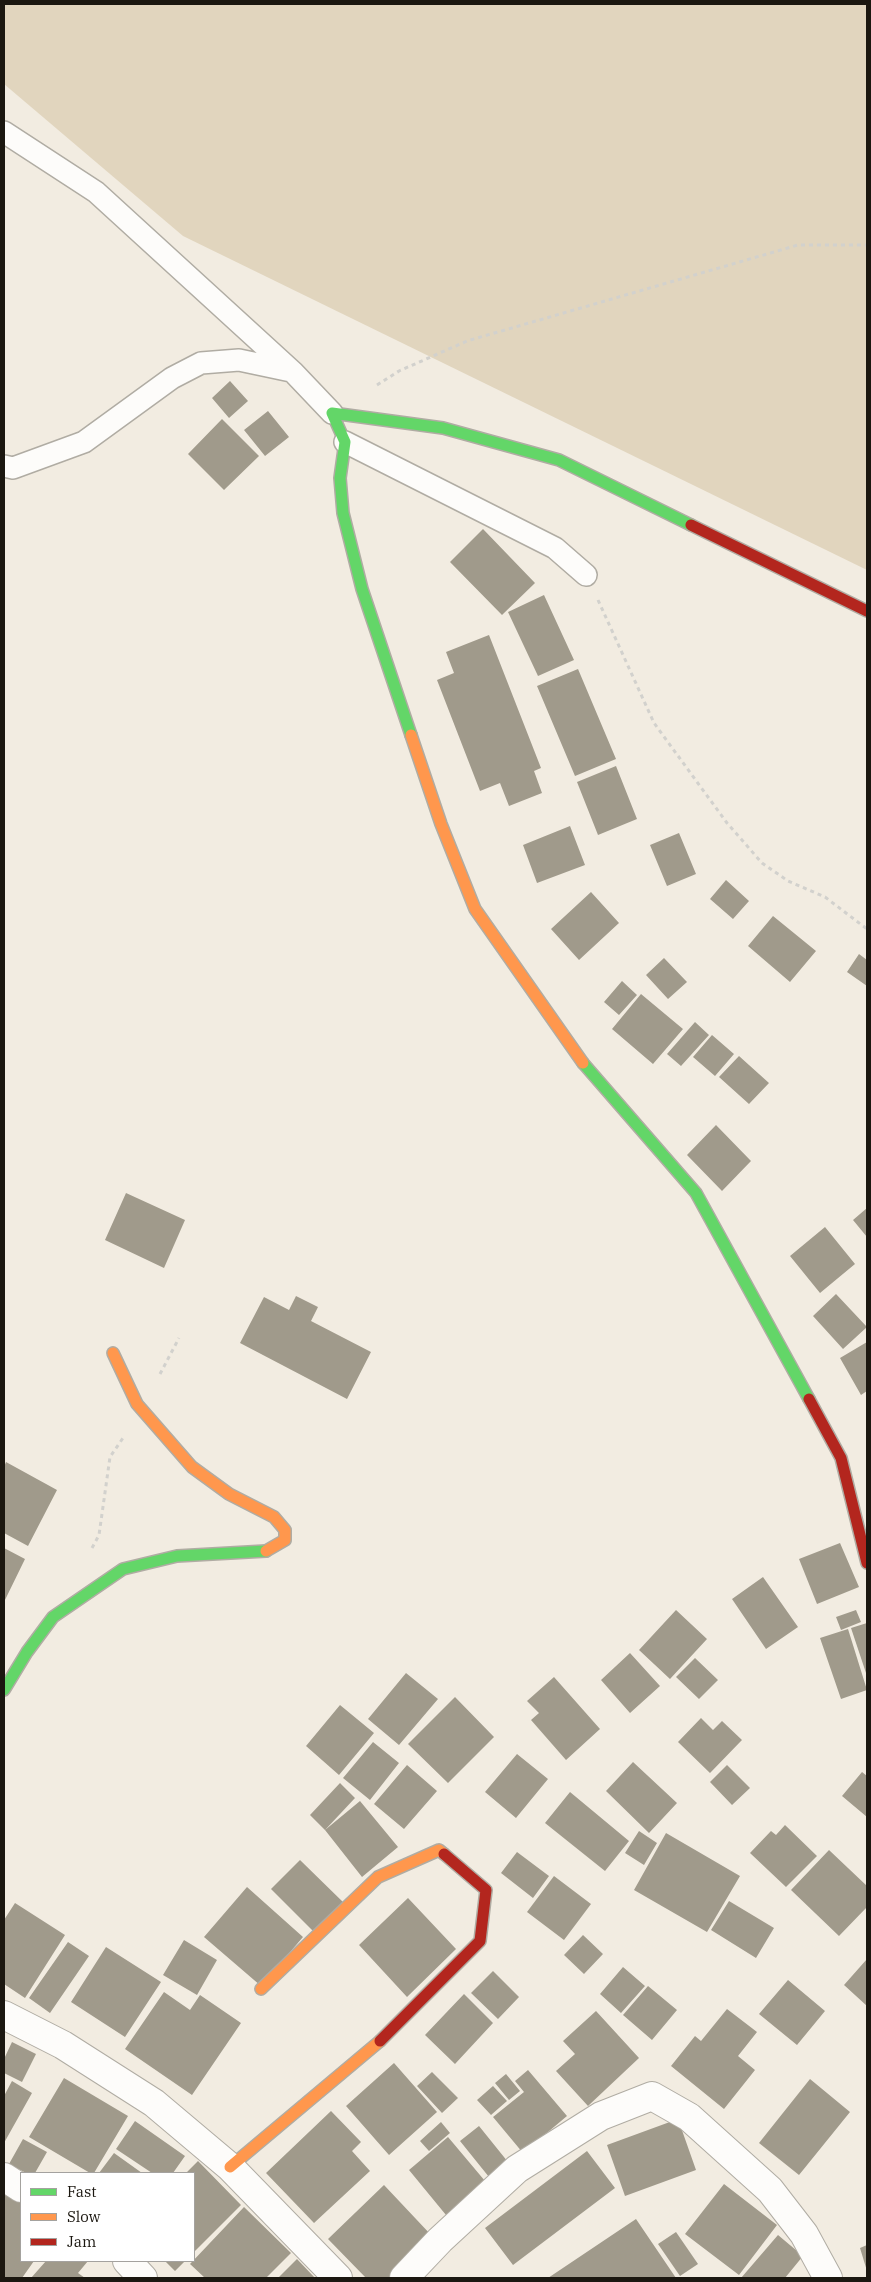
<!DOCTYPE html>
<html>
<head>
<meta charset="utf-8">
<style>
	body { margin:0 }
	#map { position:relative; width:871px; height:2282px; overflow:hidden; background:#f2ece1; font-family:"IBM Plex Serif",serif }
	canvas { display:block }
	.frame { position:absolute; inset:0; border:5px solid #1b1710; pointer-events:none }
	.legend { position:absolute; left:20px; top:2172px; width:175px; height:90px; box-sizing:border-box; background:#fff; border:1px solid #a4a29f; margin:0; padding:6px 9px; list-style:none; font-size:15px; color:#1b1710 }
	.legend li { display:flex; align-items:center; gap:10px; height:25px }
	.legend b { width:25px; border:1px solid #a4a29f }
</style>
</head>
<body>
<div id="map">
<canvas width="871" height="2282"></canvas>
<div class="frame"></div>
<ul class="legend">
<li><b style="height:6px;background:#63d668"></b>Fast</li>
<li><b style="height:6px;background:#ff974d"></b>Slow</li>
<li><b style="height:6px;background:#b3261e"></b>Jam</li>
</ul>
</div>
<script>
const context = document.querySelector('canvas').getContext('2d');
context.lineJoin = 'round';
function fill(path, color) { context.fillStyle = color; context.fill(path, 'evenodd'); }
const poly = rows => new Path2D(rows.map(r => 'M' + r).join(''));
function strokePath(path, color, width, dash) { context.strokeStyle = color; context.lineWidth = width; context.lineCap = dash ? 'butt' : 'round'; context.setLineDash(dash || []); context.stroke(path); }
fill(poly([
	[4,4,867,4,867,570,183,236,4,84]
]), '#e1d5be');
fill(poly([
	[230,381,248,401,229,418,212,398],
	[268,411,289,437,265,456,244,430],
	[222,419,259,456,224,490,188,454],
	[483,529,535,583,502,615,450,562],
	[544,595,574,660,538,676,508,612],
	[489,635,541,768,534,771,542,793,509,806,500,783,480,791,437,680,454,673,446,652],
	[578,669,616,759,575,776,537,686],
	[616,766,637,819,598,835,577,782],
	[570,826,585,865,537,883,523,845],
	[679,833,696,874,667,886,650,845],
	[726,880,749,901,733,919,710,899],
	[591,892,619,923,579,960,551,929],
	[773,916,816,951,790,982,748,946],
	[859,954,867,960,867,986,847,972],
	[664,958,687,982,668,999,646,975],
	[622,981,637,995,619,1015,604,1002],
	[641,994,683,1029,653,1064,612,1029],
	[695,1022,709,1035,681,1066,667,1054],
	[712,1035,734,1054,715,1076,693,1057],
	[739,1056,769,1083,749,1104,719,1077],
	[716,1125,751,1161,722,1191,687,1155],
	[126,1193,185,1220,164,1268,105,1240],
	[867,1208,867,1237,853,1220],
	[825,1227,855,1264,820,1293,790,1256],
	[836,1294,867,1327,843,1349,813,1316],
	[296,1296,318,1307,311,1321,371,1352,347,1399,240,1343,264,1297,289,1310],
	[867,1342,867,1391,861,1395,840,1358],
	[6,1462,57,1490,28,1546,4,1533,4,1467],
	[840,1543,859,1587,817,1604,799,1559],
	[4,1548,25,1559,4,1602],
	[763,1577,798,1627,766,1649,732,1599],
	[676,1610,707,1639,670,1679,639,1650],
	[856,1610,861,1622,841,1630,836,1617],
	[867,1623,867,1676,851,1628],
	[848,1629,867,1690,841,1699,820,1638],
	[630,1653,660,1686,630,1713,601,1680],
	[695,1658,718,1680,699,1699,676,1677],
	[406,1673,438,1699,399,1745,368,1719],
	[554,1677,600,1729,566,1760,531,1720,539,1713,527,1701],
	[455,1697,494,1737,448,1783,408,1744],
	[340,1705,374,1733,339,1775,306,1746],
	[701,1718,713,1730,722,1721,742,1740,710,1773,678,1742],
	[373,1742,399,1763,370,1800,343,1778],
	[517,1754,548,1779,516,1818,485,1792],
	[633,1762,677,1803,649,1833,606,1791],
	[407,1765,437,1791,404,1829,374,1804],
	[727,1765,750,1788,732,1805,710,1782],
	[862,1772,867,1776,867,1817,842,1796],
	[340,1783,355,1798,325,1830,360,1801,398,1847,362,1877,325,1830,310,1815],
	[570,1792,629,1841,605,1871,545,1823],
	[785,1825,817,1856,786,1887,750,1853,771,1831,776,1835],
	[639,1831,657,1843,644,1865,625,1853],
	[666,1833,740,1876,707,1932,634,1890],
	[829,1850,867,1886,867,1907,839,1936,791,1890],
	[517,1852,549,1876,533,1898,501,1873],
	[300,1860,345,1904,316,1934,271,1889],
	[554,1876,591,1904,564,1940,527,1912],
	[247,1887,303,1937,261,1986,204,1937],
	[408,1898,456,1949,407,1997,359,1945],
	[729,1901,774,1928,756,1958,711,1930],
	[15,1903,65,1935,25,1998,4,1984,4,1920],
	[583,1935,603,1954,584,1974,564,1955],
	[184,1940,217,1960,197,1995,163,1975],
	[68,1942,89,1956,50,2013,29,1998],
	[106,1947,161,1982,125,2037,71,2002],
	[867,1959,867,2006,844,1985],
	[623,1967,645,1986,621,2013,600,1994],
	[493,1971,519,1997,498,2019,471,1993],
	[788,1980,825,2011,797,2045,759,2014],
	[648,1986,677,2010,652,2040,623,2015],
	[164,1992,190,2010,200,1995,241,2023,192,2095,125,2049],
	[464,1994,493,2023,455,2064,425,2035],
	[727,2009,757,2032,738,2056,755,2070,724,2109,671,2066,695,2036,701,2041],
	[596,2011,639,2058,588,2106,556,2071,575,2054,563,2041],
	[12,2042,36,2054,22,2082,4,2073,4,2059],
	[394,2063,437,2112,389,2155,346,2106],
	[528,2070,567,2116,523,2153,493,2117,524,2092,515,2081],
	[432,2072,458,2098,442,2113,417,2086],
	[506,2074,520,2091,509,2100,495,2083],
	[64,2078,128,2116,94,2173,90,2173,29,2137],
	[810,2079,850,2112,799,2175,759,2143],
	[12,2081,32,2093,4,2143,4,2096],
	[493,2086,507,2101,491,2115,477,2100],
	[331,2111,361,2142,352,2151,370,2171,314,2223,266,2173],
	[678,2119,696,2170,625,2196,607,2145],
	[135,2121,185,2156,173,2173,152,2173,116,2149],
	[441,2122,450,2133,429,2151,420,2141],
	[479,2126,508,2162,489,2177,460,2141],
	[448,2137,485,2181,446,2215,409,2170],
	[23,2139,47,2152,35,2173,26,2173,9,2164],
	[587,2151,615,2188,513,2265,485,2228],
	[114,2153,142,2173,99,2173],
	[198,2161,241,2205,194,2252,194,2173,186,2173],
	[724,2184,777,2225,739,2275,685,2234],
	[384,2185,432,2236,388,2278,366,2278,328,2239],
	[4,2190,21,2202,21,2261,34,2261,22,2278,4,2278],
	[244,2207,291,2253,266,2278,205,2278,190,2264],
	[636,2219,676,2278,548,2278],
	[676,2232,698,2264,680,2276,658,2244],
	[778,2235,803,2256,785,2278,741,2278],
	[867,2245,867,2271,860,2248],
	[297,2259,315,2278,278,2278],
	[46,2261,88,2261,78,2273,85,2278,31,2278],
	[165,2261,185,2261,175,2271]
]), '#a09a8b');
const lane = poly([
	[4,132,96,192,293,372,332,413],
	[345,442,555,548,586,575],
	[4,466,13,468,84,442,172,378,201,363,239,360,291,371]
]);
const street = poly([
	[4,2015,63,2045,154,2103,230,2167,338,2278],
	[4,2177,21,2188],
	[127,2261,143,2278],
	[404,2278,440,2240,517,2169,601,2116,652,2096,689,2117,770,2190,804,2234,828,2278]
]);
const fast = poly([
	[332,413,345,442,340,478,343,513,362,589,411,735],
	[332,413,443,428,559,460,691,525],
	[583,1063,696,1193,809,1399],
	[4,1690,27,1652,53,1617,123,1569,177,1556,266,1551]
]);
const slow = poly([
	[411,735,441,824,475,909,583,1063],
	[113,1353,137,1404,192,1467,229,1494,274,1517,285,1530,285,1540,266,1551],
	[261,1989,378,1877,439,1850,444,1854],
	[230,2167,380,2041]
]);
const jam = poly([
	[691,525,867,611],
	[809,1399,841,1458,867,1563],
	[380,2041,480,1941,486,1890,444,1854]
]);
strokePath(lane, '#b0aca3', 24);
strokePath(street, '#b0aca3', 30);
strokePath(fast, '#b0aca3', 14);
strokePath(slow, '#b0aca3', 14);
strokePath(jam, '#b0aca3', 14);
strokePath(poly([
	[377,385,399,371,467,341,798,245,867,245],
	[598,600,654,723,727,823,762,863,788,881,825,897,867,929],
	[160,1374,179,1338],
	[92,1548,99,1535,110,1457,123,1438]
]), '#d2d1cd', 3, [4, 4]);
strokePath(lane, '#fdfcfa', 21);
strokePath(street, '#fdfcfa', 28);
strokePath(fast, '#63d668', 11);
strokePath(slow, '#ff974d', 11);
strokePath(jam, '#b3261e', 11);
</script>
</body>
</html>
